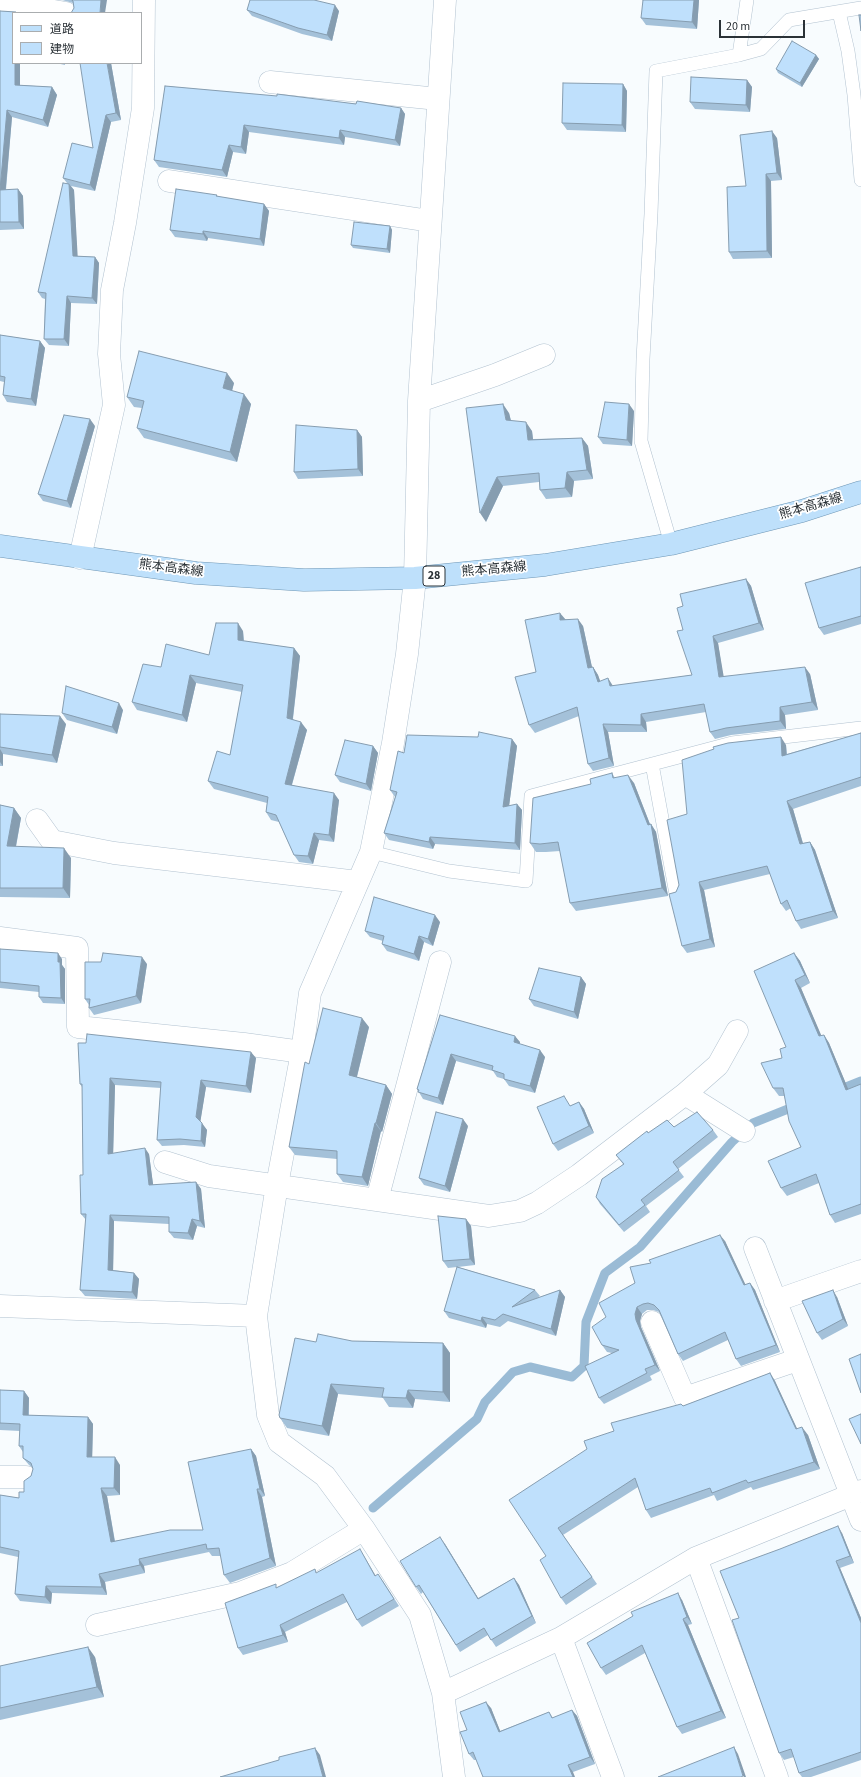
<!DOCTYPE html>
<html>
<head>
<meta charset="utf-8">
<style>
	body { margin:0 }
	#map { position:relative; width:861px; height:1777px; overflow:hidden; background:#f8fcfe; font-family:"Source Sans 3","Noto Sans JP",sans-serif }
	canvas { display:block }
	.legend { position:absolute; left:12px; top:12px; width:130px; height:52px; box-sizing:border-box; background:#fff; border:1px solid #aaadaf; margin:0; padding:5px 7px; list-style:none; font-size:12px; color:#2b3237 }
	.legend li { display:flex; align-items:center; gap:8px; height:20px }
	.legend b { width:20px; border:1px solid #aaadaf }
	.scale { position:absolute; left:719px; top:20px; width:86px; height:18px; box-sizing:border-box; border:2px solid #2b3237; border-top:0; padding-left:5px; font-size:12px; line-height:14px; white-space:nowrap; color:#2b3237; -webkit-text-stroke:3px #fff; paint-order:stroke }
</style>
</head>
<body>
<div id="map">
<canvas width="861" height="1777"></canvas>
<ul class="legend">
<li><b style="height:5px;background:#bee0fb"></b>道路</li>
<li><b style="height:11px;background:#bfe0fc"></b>建物</li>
</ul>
<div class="scale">20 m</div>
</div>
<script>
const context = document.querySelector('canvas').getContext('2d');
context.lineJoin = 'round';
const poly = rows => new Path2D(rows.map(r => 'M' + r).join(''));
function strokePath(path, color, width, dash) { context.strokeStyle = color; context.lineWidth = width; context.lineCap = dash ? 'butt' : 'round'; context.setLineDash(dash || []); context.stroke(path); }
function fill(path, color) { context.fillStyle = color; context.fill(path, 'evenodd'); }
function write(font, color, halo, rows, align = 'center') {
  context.font = font + ' "Source Sans 3","Noto Sans JP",sans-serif'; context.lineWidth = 3.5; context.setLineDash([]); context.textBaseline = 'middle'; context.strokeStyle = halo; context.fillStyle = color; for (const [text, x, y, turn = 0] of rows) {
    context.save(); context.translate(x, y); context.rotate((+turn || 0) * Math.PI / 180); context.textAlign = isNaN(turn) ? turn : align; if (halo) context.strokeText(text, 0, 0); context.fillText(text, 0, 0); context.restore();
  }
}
strokePath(poly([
	[836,1091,861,1081],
	[373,1508,477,1419,485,1402,513,1372,530,1367,572,1377,584,1366,586,1322,605,1273,640,1247,732,1142,753,1123,798,1105]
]), '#9abbd5', 9);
const lane = poly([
	[839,12,848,51,854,95,861,180],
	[739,55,747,0],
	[671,544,641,441,643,359,651,214,656,71,739,55,761,49,789,20,861,8],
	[652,764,676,894],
	[371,852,449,871,526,881,531,796,732,743,861,728]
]);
const street = poly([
	[445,0,419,401,415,578,407,654,393,743,371,852,310,993,302,1052,277,1185,256,1316,268,1415,279,1442,325,1476,364,1529,420,1615,443,1693,454,1777],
	[0,6,29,7,66,13],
	[270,82,438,99],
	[169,181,430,221],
	[419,401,495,375,544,355],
	[80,558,114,405,109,354,112,290,125,223,143,108,144,0],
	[37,820,52,841,114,853,358,882],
	[0,938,77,948,78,1027,244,1044,302,1052],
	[685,1094,744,1131],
	[165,1162,209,1176,489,1216,520,1211,537,1203,579,1175,685,1094,718,1065,737,1031],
	[377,1200,440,962],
	[755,1248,861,1520],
	[775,1301,861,1271],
	[0,1306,256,1316],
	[652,1322,685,1398,797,1360],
	[0,1477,26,1477],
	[696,1558,777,1777],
	[97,1625,240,1593,292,1573,364,1529],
	[561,1638,613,1777],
	[443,1693,561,1638,696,1558,861,1491]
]);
const primary = poly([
	[0,546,196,573,304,580,415,578,545,565,671,544,802,511,861,492]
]);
strokePath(lane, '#b2c2d0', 14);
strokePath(street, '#b2c2d0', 23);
strokePath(primary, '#6e96b5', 23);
strokePath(lane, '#fff', 13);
strokePath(street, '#fff', 22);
strokePath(primary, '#bee0fb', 22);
fill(poly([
	[62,0,107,0,74,8,73,3],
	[699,0,697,29,646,25,641,18],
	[247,10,339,11,332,41,302,34,252,16],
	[0,11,16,12,17,13,13,13,13,63,20,63,20,85,52,87,57,95,48,127,12,117,6,190,18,189,23,196,24,229,0,230],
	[816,55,819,59,802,87,778,73,776,69],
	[56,63,65,63,65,65],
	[111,63,121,120,111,122,95,191,71,186,74,190,77,256,95,257,99,263,97,304,71,303,69,346,49,345,44,339,45,299,42,298,38,292,67,183,63,178,93,148],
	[747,80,752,87,750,112,695,109,690,102],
	[623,84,627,91,626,132,567,130,562,123],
	[165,86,401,108,405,114,400,146,345,137,344,145,249,132,246,154,233,152,227,177,159,167,154,160],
	[777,138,782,180,771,181,772,258,733,259,729,252,746,186],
	[217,195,218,197,264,204,269,211,264,246,208,238,207,241,175,237,170,230],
	[390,226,392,230,390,253,353,248,351,245],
	[0,335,40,341,45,348,36,406,7,402,3,395,4,382,0,381],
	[234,383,232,391,251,404,237,462,144,438,137,428,142,408,134,407,127,397],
	[634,411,632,446,603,444,598,437],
	[509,413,511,421,532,431,533,439,582,438,588,446,593,479,574,481,572,497,546,499,540,490,539,482,503,486,486,522],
	[95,426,71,508,43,501,38,494],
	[357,430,362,437,363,476,298,479,294,472],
	[861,567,861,624,824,635,819,628],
	[746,579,751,586,764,630,718,643,723,676,810,674,818,710,785,715,786,729,731,735,715,739,710,732,706,712,646,722,647,732,608,732,614,766,593,771,588,764,579,716,535,733,529,725,565,619,583,626,592,668,593,667,598,675,600,681,613,686,692,675,683,630],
	[243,631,244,641,294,648,300,656,293,719,307,730,292,785,339,800,334,842,319,840,313,864,299,862,294,855,279,822,271,820,266,812,267,803,214,789,208,781,230,755,242,692,196,683,187,722,137,710,132,702,161,667,209,655],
	[123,710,117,734,67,720,62,713],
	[0,714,66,724,57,763,3,754,3,766,0,766],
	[861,733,861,786,793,809,803,843,810,842,815,850,838,918,801,929,796,921,791,908,786,911,781,904,770,874,704,890,715,947,687,953,682,946,676,892,679,885,687,814,786,745,787,754],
	[512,739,517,746,509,806,517,804,522,810,520,850,435,844,433,849,389,840,384,833,395,797,390,790,404,753],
	[373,746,378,753,371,791,340,782,335,775],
	[612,773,615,778,634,783,650,824,651,824,656,832,668,896,576,911,570,903,560,851,546,852,536,852,530,843,591,784],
	[0,805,14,808,21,818,16,847,71,858,70,898,0,897],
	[440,922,433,946,424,942,419,961,387,951,382,944,383,941,370,937,365,931],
	[0,949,62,959,62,965,65,969,65,1004,43,1003,39,997,39,992,0,988],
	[794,953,800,961,810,983,801,988,821,1036,824,1035,829,1043,848,1089,861,1084,861,1214,835,1223,830,1215,819,1183,787,1196,781,1188,801,1147,784,1096,779,1096,773,1088,782,1058,786,1047],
	[147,964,141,1003,94,1015,89,1008,89,1005,85,999],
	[581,977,586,984,578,1019,534,1006,529,999],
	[440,1015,520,1042,520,1044,545,1057,535,1093,509,1086,504,1079,497,1077,493,1071,456,1061,443,1105,423,1099,417,1089],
	[369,1027,357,1077,386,1085,392,1094,382,1132,381,1131,368,1186,343,1182,337,1174,337,1159,295,1155,289,1147,309,1064],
	[78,1043,256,1058,251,1093,206,1087,200,1122,207,1130,205,1147,184,1145,162,1146,157,1140,161,1088,115,1085,113,1153,149,1154,153,1185,196,1182,201,1189,205,1228,197,1226,193,1240,174,1238,169,1232,169,1224,114,1221,113,1270,134,1273,139,1279,137,1299,85,1296,80,1290,86,1220,81,1214,83,1175,82,1087,80,1084],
	[579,1102,584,1109,594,1133,558,1151,553,1144,570,1106],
	[468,1126,450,1192,424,1185,419,1178],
	[674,1127,713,1130,718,1137,678,1169,684,1177,646,1206,650,1212,624,1232,600,1204,596,1197,623,1164,616,1155,648,1133],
	[466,1219,471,1226,475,1265,458,1267,535,1290,540,1296,537,1298,560,1290,565,1297,556,1336,508,1321,500,1327,487,1324,486,1328,449,1318,444,1311,457,1267,448,1268,443,1261],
	[725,1241,745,1285,750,1283,755,1290,780,1352,741,1366,736,1359,728,1340,683,1361,678,1354,659,1312,653,1310,647,1310,642,1314,640,1321,641,1327,660,1371,650,1376,652,1380,604,1404,599,1398,612,1353,607,1352,602,1345,606,1317,651,1263,649,1260],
	[837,1297,848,1326,822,1340,817,1333],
	[352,1341,443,1343,450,1353,450,1402,415,1399,413,1408,389,1407,383,1398,338,1394,329,1436,287,1428,280,1418,316,1342],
	[770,1373,775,1381,797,1429,808,1435,820,1469,753,1490,751,1487,717,1501,714,1495,651,1518,646,1510,638,1487,563,1535,597,1584,566,1605,561,1598,546,1556,587,1449,614,1431,681,1404,683,1406],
	[0,1390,24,1391,29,1398,29,1415,88,1417,93,1424,92,1457,120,1465,120,1495,107,1496,115,1541,203,1530,251,1449,256,1456,265,1496,262,1497,276,1566,230,1583,224,1575,221,1556,212,1556,209,1552,144,1566,145,1573,105,1582,107,1595,52,1593,51,1604,20,1601,15,1594,18,1557,0,1553,0,1495,19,1498,24,1492,31,1476,33,1469,33,1468,29,1465,23,1458,23,1452,19,1446,20,1431,0,1430],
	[842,1533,854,1563,840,1568,861,1618,861,1760,811,1777,802,1777,799,1773,794,1757,784,1760,779,1753,739,1618],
	[445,1544,478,1598,514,1578,519,1585,536,1623,496,1647,488,1635,460,1652,423,1592,421,1594,416,1587],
	[364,1556,375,1576,383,1581,399,1606,362,1627,357,1620,347,1602,285,1632,288,1642,243,1655,238,1648,278,1587],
	[682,1600,692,1624,688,1625,726,1718,682,1734,677,1727,645,1653,606,1675,601,1668],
	[95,1657,104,1697,0,1720,0,1666],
	[491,1708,500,1731,549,1712,553,1718,572,1710,577,1716,595,1764,573,1772,476,1760,474,1760,469,1754,467,1730]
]), '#a4c1d9');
fill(poly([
	[101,0,107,0,105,13,100,13],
	[694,0,699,0,697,29,692,22],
	[335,5,339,11,332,41,327,35],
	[816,55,819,59,802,87,800,83],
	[15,63,20,63,20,92,15,85],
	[107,63,111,63,121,120,116,113],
	[747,80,752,87,750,112,746,105],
	[623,84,627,91,626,132,622,125],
	[52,87,57,95,48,127,43,120],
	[401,108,405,114,400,146,395,140],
	[7,110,12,117,5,197,0,190],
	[106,115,111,122,95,191,90,185],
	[244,125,249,132,246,154,241,147],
	[340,130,345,137,344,145,339,138],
	[772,131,777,138,782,180,777,173],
	[229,145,233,152,227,177,222,170],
	[766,174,771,181,772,258,767,251],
	[69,184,74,190,78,262,73,256],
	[18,189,23,196,24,229,19,222],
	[264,204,269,211,264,246,260,239],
	[390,226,392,230,390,253,387,249],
	[203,231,208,238,207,241,203,234],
	[95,257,99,263,97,304,92,298],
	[67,296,71,303,69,346,64,339],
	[40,341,45,348,36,406,31,399],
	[227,373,234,383,230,398,223,388],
	[244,394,251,404,237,462,230,452],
	[503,404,509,413,513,429,506,420],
	[629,404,634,411,632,446,627,440],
	[90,419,95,426,71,508,67,501],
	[526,422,532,431,534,448,528,440],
	[357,430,362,437,363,476,358,469],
	[582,438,588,446,593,479,587,470],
	[567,472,574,481,572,497,565,488],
	[497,477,503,486,486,522,480,513],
	[746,579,751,586,764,630,759,623],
	[560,613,566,620,560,620],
	[578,619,583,626,594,676,588,668],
	[238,623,243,631,244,647,238,640],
	[713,636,718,643,725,684,719,677],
	[294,648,300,656,292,725,287,718],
	[593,667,598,675,603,689,598,682],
	[805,667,810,674,818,710,812,702],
	[190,675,196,683,187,722,182,715],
	[608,678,613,686,610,686],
	[119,703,123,710,117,734,112,727],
	[780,707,785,715,786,729,780,721],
	[641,714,646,722,647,732,641,725],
	[60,716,66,724,57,763,52,755],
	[301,722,307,730,290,791,285,784],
	[603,724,608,732,614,766,609,758],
	[781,737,786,745,787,763,782,756],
	[512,739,517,746,508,814,503,807],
	[373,746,378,753,371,791,366,784],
	[0,749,3,754,3,766,0,762],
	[628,775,634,783,651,827,651,824,656,832,668,896,662,888,648,825],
	[334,793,339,800,334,842,329,835],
	[787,801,793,809,805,851,800,844],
	[517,804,522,810,520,850,515,843],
	[14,808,21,818,14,856,7,846],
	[314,833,319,840,313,864,308,856],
	[430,837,435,844,433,849,429,842],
	[810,842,815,850,838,918,833,911],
	[64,848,71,858,70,898,63,888],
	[699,882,704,890,715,947,710,939],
	[435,915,440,922,433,946,428,939],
	[419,936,424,942,419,961,414,954],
	[58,953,62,959,62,965,65,969,65,1004,61,998,58,962],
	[794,953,800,961,810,983,805,975],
	[142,957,147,964,141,1003,136,996],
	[581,977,586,984,578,1019,574,1012],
	[795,980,801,988,825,1044,819,1036],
	[362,1018,369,1027,355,1084,349,1075],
	[824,1035,829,1043,852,1098,846,1090],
	[515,1036,520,1042,519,1049,514,1042],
	[540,1050,545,1057,535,1093,530,1086],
	[251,1052,256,1058,251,1093,246,1086],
	[451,1054,456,1061,443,1105,438,1098],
	[110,1078,115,1085,113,1160,108,1154],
	[201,1080,206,1087,200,1124,196,1117],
	[386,1085,392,1094,382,1132,376,1123],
	[579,1102,584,1109,594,1133,589,1126],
	[463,1119,468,1126,450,1192,445,1186],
	[202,1123,207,1130,205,1147,201,1141],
	[375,1123,381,1131,368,1186,362,1177],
	[145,1148,149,1154,154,1191,149,1185],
	[196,1182,201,1189,205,1228,200,1221],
	[110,1215,114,1221,113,1276,108,1270],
	[192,1219,197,1226,193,1240,188,1233],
	[466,1219,471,1226,475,1265,470,1259],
	[720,1235,725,1241,749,1292,744,1285],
	[134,1273,139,1279,137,1299,132,1292],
	[750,1283,755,1290,780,1352,776,1345],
	[560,1290,565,1297,556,1336,551,1329],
	[833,1290,837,1297,848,1326,843,1319],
	[637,1307,642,1314,640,1321,641,1327,660,1371,655,1365,636,1320,635,1314],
	[482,1317,487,1324,486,1328,481,1321],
	[443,1343,450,1353,450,1402,443,1392],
	[770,1373,775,1381,801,1437,796,1429],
	[331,1384,338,1394,329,1436,322,1426],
	[408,1390,415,1399,413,1408,406,1398],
	[24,1391,29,1398,28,1422,23,1415],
	[88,1417,93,1424,92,1465,87,1457],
	[802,1427,808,1435,820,1469,814,1462],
	[251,1449,256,1456,265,1496,260,1489],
	[115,1457,120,1465,120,1495,114,1488],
	[101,1488,107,1496,116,1549,111,1542],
	[257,1489,262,1497,276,1566,270,1558],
	[838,1526,842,1533,854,1563,850,1556],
	[440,1537,445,1544,483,1606,478,1599],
	[360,1549,364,1556,380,1583,375,1576],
	[139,1559,144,1566,145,1573,140,1565],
	[836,1561,840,1568,861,1618,861,1623],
	[99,1574,105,1582,107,1595,102,1587],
	[514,1578,519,1585,536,1623,532,1616],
	[46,1586,52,1593,51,1604,45,1597],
	[678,1593,682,1600,692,1624,687,1617],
	[683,1619,688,1625,726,1718,721,1711],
	[280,1625,285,1632,288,1642,283,1635],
	[88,1647,95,1657,104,1697,97,1687],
	[486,1702,491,1708,503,1738,499,1732],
	[572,1710,577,1716,595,1764,590,1757],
	[734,1747,738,1754,746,1777,744,1777,743,1776],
	[315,1748,320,1755,326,1777,323,1777],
	[568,1765,573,1772,575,1777,573,1777]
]), '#869db0');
const building = poly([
	[72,0,101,0,100,13,71,13,74,8,73,1,72,0],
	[250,0,314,0,335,5,327,35,298,28,247,10,250,0],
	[643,0,694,0,692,22,641,18,643,0],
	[0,11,16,12,16,13,13,13,13,63,15,63,15,85,52,87,43,120,7,110,0,190,18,189,19,222,0,222,0,11],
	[859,15,861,15,861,31,859,15],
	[792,41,816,55,800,83,776,69,792,41],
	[80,63,107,63,116,113,106,115,90,185,63,178,72,143,93,148,80,63],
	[691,77,747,80,746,105,690,102,691,77],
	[563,83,623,84,622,125,562,123,563,83],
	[165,86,277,96,277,94,356,104,357,101,401,108,395,140,340,130,339,138,244,125,241,147,229,145,222,170,154,160,165,86],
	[772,131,777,173,766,174,767,251,729,252,727,187,746,186,740,135,772,131],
	[63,183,69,184,73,256,95,257,92,298,67,296,64,339,44,339,46,293,38,292,63,183],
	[176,189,217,195,216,196,264,204,260,239,203,231,203,234,170,230,176,189],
	[354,222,390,226,387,249,351,245,354,222],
	[0,335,40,341,31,399,3,395,5,377,0,376,0,335],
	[139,351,227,373,223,388,244,394,230,452,137,428,144,401,127,397,139,351],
	[605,402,629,404,627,440,598,437,605,402],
	[503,404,506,420,526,422,528,440,582,438,587,470,567,472,565,488,540,490,539,473,497,477,480,513,466,408,503,404],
	[64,415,90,419,67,501,38,494,64,415],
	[296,425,357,430,358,469,294,472,296,425],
	[861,567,861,616,819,628,805,583,861,567],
	[746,579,759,623,713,636,719,677,805,667,812,702,780,707,780,721,726,728,710,732,704,704,641,714,641,725,603,724,609,758,588,764,577,707,529,725,515,677,536,672,525,620,560,613,560,620,578,619,588,668,593,667,598,682,608,678,610,686,692,675,677,631,683,630,677,608,683,606,680,594,746,579],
	[216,623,238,623,238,640,294,648,287,718,301,722,285,784,334,793,329,835,314,833,308,856,294,855,276,815,266,812,268,797,208,781,217,751,230,755,243,685,190,675,182,715,132,702,143,664,161,667,166,644,209,655,216,623],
	[66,686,119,703,112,727,62,713,66,686],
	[0,714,60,716,52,755,0,747,0,714],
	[479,732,512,739,503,807,517,804,515,843,430,837,429,842,384,833,397,792,390,790,398,751,404,753,407,735,478,737,479,732],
	[861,733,861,777,787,801,800,844,810,842,833,911,796,921,787,900,781,904,767,866,699,882,710,939,682,946,669,894,676,892,679,885,667,820,687,814,682,760,714,749,713,747,728,743,781,737,782,756,861,733],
	[345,740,373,746,366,784,335,775,345,740],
	[612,773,613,778,628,775,648,825,651,824,662,888,570,903,558,842,540,844,530,843,533,798,591,784,590,779,612,773],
	[0,805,14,808,7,846,64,848,63,888,0,888,0,805],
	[374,897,435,915,428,939,419,936,414,954,382,944,384,936,365,931,374,897],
	[0,949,58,953,58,962,60,962,61,998,39,997,39,986,0,982,0,949],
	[103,953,142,957,136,996,89,1008,90,999,85,999,85,962,101,962,103,953],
	[794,953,805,975,795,980,819,1036,824,1035,846,1090,861,1084,861,1204,830,1215,816,1174,781,1188,768,1161,801,1147,789,1121,783,1088,773,1088,761,1063,782,1058,780,1049,786,1047,754,971,794,953],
	[539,968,581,977,574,1012,529,999,539,968],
	[323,1008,362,1018,349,1075,386,1085,376,1123,375,1123,362,1177,337,1174,337,1151,289,1147,304,1067,305,1062,309,1064,323,1008],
	[440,1015,515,1036,514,1042,540,1050,530,1086,504,1079,504,1074,492,1070,493,1066,451,1054,438,1098,418,1092,419,1090,417,1089,440,1015],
	[87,1034,251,1052,246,1086,201,1080,196,1117,202,1123,201,1141,180,1139,157,1140,161,1082,110,1078,108,1154,145,1148,149,1185,196,1182,200,1221,192,1219,188,1233,169,1232,169,1217,110,1215,108,1270,134,1273,132,1292,80,1290,86,1214,81,1214,80,1175,83,1175,82,1084,80,1084,78,1043,86,1043,87,1034],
	[564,1096,570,1106,579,1102,589,1126,553,1144,537,1107,564,1096],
	[436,1112,463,1119,445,1186,419,1178,436,1112],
	[697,1112,713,1130,673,1162,679,1170,641,1200,645,1205,619,1225,596,1197,602,1179,624,1164,616,1155,647,1131,648,1133,667,1120,674,1127,697,1112],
	[438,1216,466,1219,470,1259,443,1261,438,1216],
	[720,1235,744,1285,750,1283,776,1345,736,1359,725,1332,678,1354,659,1310,654,1305,648,1303,643,1304,637,1307,635,1314,636,1320,655,1365,645,1369,647,1373,599,1398,585,1366,619,1350,602,1345,592,1327,606,1317,599,1303,635,1283,630,1267,651,1263,649,1260,720,1235],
	[457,1267,535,1290,512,1307,560,1290,551,1329,503,1314,495,1320,482,1317,481,1321,444,1311,457,1267],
	[833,1290,843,1319,817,1333,802,1301,833,1290],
	[318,1334,352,1341,443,1343,443,1392,408,1390,406,1398,382,1397,384,1388,331,1384,322,1426,280,1418,279,1415,295,1338,316,1342,318,1334],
	[861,1354,861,1393,849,1359,861,1354],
	[770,1373,796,1429,802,1427,814,1462,748,1483,746,1480,712,1493,710,1488,646,1510,635,1478,558,1528,592,1577,561,1598,540,1560,546,1556,509,1500,587,1449,584,1441,614,1431,611,1423,681,1404,683,1406,770,1373],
	[0,1390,24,1391,23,1415,88,1417,87,1457,115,1457,114,1488,101,1488,111,1542,170,1530,203,1530,188,1462,251,1449,260,1489,257,1489,270,1558,224,1575,219,1548,207,1549,206,1544,139,1559,140,1565,99,1574,102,1587,46,1586,45,1597,15,1594,19,1551,0,1547,0,1495,19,1498,19,1492,24,1492,24,1481,31,1476,33,1469,31,1463,23,1458,23,1446,19,1446,20,1424,0,1423,0,1390],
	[861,1414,861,1444,849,1419,861,1414],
	[838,1526,850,1556,836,1561,861,1623,861,1752,799,1773,791,1749,779,1753,732,1620,739,1618,720,1571,780,1549,838,1526],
	[440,1537,478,1599,514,1578,532,1616,491,1640,484,1628,456,1645,419,1585,416,1587,400,1561,440,1537],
	[360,1549,375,1576,378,1574,394,1599,357,1620,343,1594,280,1625,283,1635,238,1648,225,1603,276,1584,276,1588,315,1569,316,1573,360,1549],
	[678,1593,687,1617,683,1619,721,1711,677,1727,642,1645,601,1668,587,1643,633,1616,631,1612,678,1593],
	[88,1647,97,1687,0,1708,0,1666,88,1647],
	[486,1702,499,1732,549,1712,552,1718,572,1710,590,1757,568,1765,573,1777,483,1777,473,1752,469,1754,460,1732,467,1730,460,1712,486,1702],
	[734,1747,743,1776,741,1777,658,1777,734,1747],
	[315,1748,323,1777,220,1777,279,1760,279,1757,315,1748]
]);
fill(building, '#bfe0fc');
strokePath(building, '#869db0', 1);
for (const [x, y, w] of [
	[434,576,22]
]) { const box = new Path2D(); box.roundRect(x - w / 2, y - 10, w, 20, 3); context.fillStyle = '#fff'; context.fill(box); strokePath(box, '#2b3237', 1); }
write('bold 12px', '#2b3237', null, [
	["28",434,576]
]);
write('13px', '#2b3237', '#fff', [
	["熊本高森線",811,507,-16],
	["熊本高森線",171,569,7],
	["熊本高森線",494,570,-5]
]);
</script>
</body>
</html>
